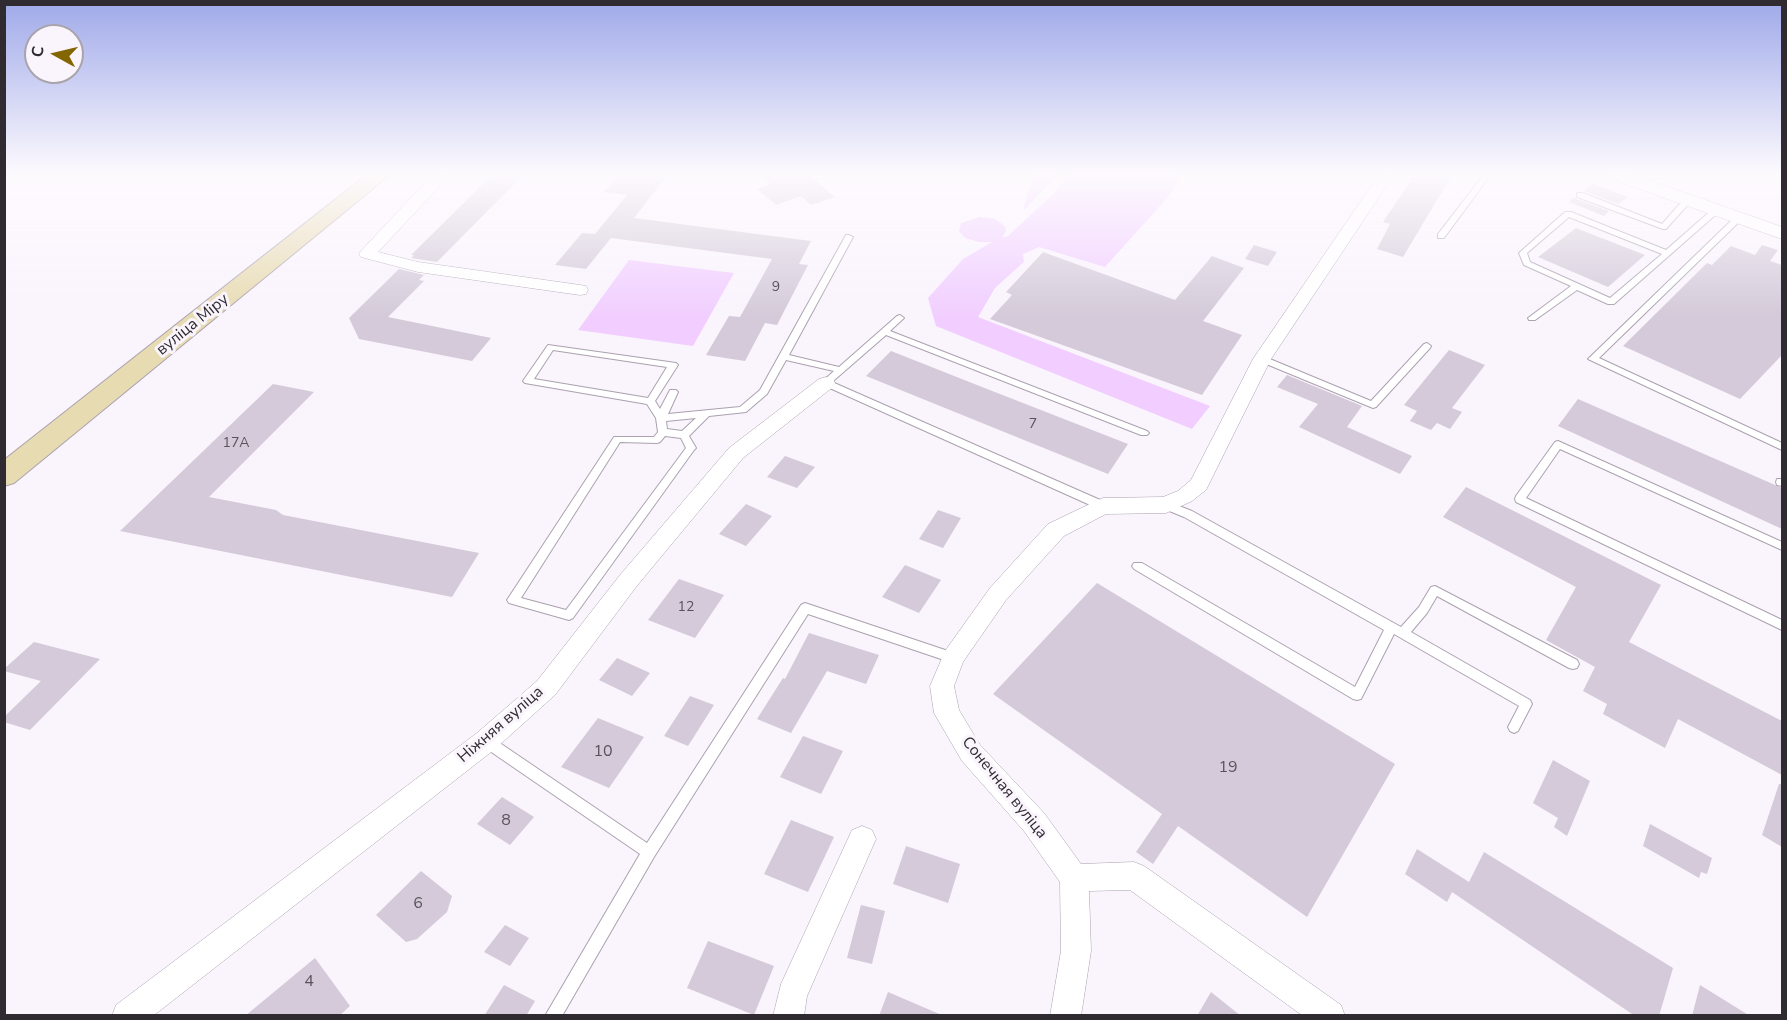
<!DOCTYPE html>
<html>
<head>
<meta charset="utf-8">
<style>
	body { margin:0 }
	#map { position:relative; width:1787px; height:1020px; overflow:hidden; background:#faf4fd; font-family:"Nunito Sans",sans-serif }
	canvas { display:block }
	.frame { position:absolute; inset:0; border:6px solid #2f2b31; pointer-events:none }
	.north { position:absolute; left:24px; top:24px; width:60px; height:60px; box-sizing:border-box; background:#faf4fd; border:2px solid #a9a4ab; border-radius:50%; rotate:278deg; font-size:16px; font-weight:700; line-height:24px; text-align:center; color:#2f2b31 }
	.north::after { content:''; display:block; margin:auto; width:21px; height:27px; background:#846600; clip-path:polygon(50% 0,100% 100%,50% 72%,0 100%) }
</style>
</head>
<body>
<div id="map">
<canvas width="1787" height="1020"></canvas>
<div class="frame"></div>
<div class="north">С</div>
</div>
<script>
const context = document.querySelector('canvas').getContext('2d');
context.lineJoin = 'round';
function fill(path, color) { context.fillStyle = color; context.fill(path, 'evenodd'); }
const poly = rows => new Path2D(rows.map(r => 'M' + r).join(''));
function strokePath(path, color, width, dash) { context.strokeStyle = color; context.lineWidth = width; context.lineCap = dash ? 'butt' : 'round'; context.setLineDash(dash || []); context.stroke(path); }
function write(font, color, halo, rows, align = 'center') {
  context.font = font + ' "Nunito Sans",sans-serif'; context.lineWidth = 6; context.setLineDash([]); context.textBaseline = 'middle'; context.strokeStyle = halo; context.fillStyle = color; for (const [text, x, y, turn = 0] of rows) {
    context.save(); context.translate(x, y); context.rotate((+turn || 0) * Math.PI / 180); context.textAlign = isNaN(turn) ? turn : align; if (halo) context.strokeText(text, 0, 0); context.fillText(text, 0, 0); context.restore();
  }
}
fill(poly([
	[1034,173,1060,173,1023,211,1033,174],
	[1070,173,1182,173,1169,196,1105,267,1039,247,1023,254,1024,262,995,288,978,317,1210,406,1192,429,936,326,928,298,963,259,992,242,979,242,965,238,959,231,961,223,980,217,995,219,1005,226,1006,231,1002,238,1008,236,1054,193],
	[629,260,734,273,693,346,578,330]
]), '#f1ceff');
fill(poly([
	[494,173,525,173,437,262,411,258,414,255,411,255],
	[620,173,669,173,634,218,811,241,799,264,808,265,777,325,765,323,745,361,706,355,729,316,740,317,772,259,611,238,586,269,555,265,582,233,595,234,627,195,604,192],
	[759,173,807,173,835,197,811,205,801,196,776,205,757,189,771,184],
	[1416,173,1453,173,1403,257,1377,249,1390,224,1383,222],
	[1593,184,1628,197,1618,204,1584,191],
	[1575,197,1576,199,1609,211,1604,216,1569,202],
	[1576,228,1645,255,1608,287,1538,257],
	[1254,245,1277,252,1268,266,1245,259],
	[1762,245,1778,250,1770,261,1782,265,1782,355,1740,399,1623,346,1707,263,1712,265,1731,246,1755,255],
	[1043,252,1175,300,1212,256,1244,268,1203,321,1242,335,1202,395,990,319,1012,295,1006,292],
	[399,269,424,275,419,280,424,281,388,317,491,338,472,361,359,339,349,318],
	[1449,350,1485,365,1452,408,1462,412,1450,429,1437,423,1431,430,1410,421,1417,411,1404,405],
	[891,351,982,387,1128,444,1108,474,866,376],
	[1287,375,1362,406,1347,427,1412,456,1400,474,1299,427,1318,404,1277,387],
	[273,384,314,392,209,497,276,510,283,515,479,553,452,597,120,531],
	[1578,399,1782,488,1782,529,1558,426],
	[785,456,815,467,797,488,767,477],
	[1466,487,1661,585,1629,642,1782,721,1782,775,1678,719,1665,748,1603,714,1607,704,1583,691,1595,667,1546,640,1576,587,1443,517],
	[746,504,772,516,746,546,719,534],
	[938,510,961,518,943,548,919,539],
	[905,565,941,580,919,613,882,597],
	[679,579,724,595,695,638,648,620],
	[1097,583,1395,764,1307,917,1178,826,1153,864,1136,852,1162,814,993,694],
	[809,633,879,655,866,684,827,671,791,733,757,719,783,678,785,679],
	[34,642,100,659,30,730,4,722,4,717,41,681,4,671,4,669],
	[617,658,650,673,632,696,599,680],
	[690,696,714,705,688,746,664,736],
	[598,718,644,737,609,788,561,767],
	[803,736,843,751,821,794,780,777],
	[1553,760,1590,781,1567,836,1554,827,1558,818,1533,803],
	[1779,784,1782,784,1782,847,1762,835],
	[502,797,534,817,510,845,477,824],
	[791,820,834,837,808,892,764,874],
	[1650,824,1712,858,1707,874,1701,872,1699,878,1643,846],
	[906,846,960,864,948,903,893,884],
	[1417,849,1469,882,1484,852,1673,968,1659,1016,1635,1016,1452,892,1447,902,1405,874],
	[421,871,452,896,447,912,417,939,406,942,376,915],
	[861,905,885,911,872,964,847,958],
	[505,925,529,938,510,966,484,952],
	[708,941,774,966,754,1015,687,988],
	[315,958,350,1006,339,1016,245,1016],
	[504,985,535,1001,526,1016,484,1016],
	[1700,985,1750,1016,1692,1016],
	[888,992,944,1016,879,1016],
	[1211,992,1241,1016,1197,1016]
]), '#d4cad9');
const service = poly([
	[1485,173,1492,173,1444,238,1438,238,1438,234,1485,173],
	[1577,193,1583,193,1662,224,1685,198,1692,200,1666,229,1663,229,1577,197,1577,193],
	[1714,208,1721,210,1614,304,1608,304,1577,290,1535,320,1529,320,1528,318,1571,286,1524,265,1519,253,1565,212,1571,212,1666,250,1714,208],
	[1569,217,1662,254,1610,298,1530,262,1527,253,1569,217],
	[1736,216,1743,218,1599,358,1782,443,1782,450,1588,359,1736,216],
	[846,235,849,235,853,237,789,355,839,367,897,316,900,315,904,318,890,331,1147,431,1149,433,1147,435,1141,435,886,335,832,382,1107,503,1108,506,1107,509,1099,509,823,385,821,383,823,381,834,371,786,360,767,394,746,412,709,416,689,436,696,448,694,450,573,618,569,620,509,603,507,600,509,597,614,437,654,437,658,432,656,418,647,404,525,383,523,381,548,345,676,363,678,365,655,401,660,409,670,390,676,390,678,392,668,414,740,407,760,390,846,235],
	[553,350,667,367,648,398,534,379,553,350],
	[696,418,682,431,667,429,666,421,696,418],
	[665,436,681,438,686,448,566,610,521,598,620,442,657,443,660,442,665,436],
	[1427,343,1431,346,1430,348,1376,407,1373,408,1259,361,1257,359,1259,357,1265,357,1371,401,1424,344,1427,343],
	[1558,441,1782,542,1782,550,1560,449,1526,498,1782,620,1782,630,1516,502,1515,499,1516,496,1555,442,1558,441],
	[1777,479,1782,479,1782,486,1777,485,1776,482,1777,479],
	[1166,501,1192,511,1401,627,1419,607,1431,587,1435,586,1577,660,1579,664,1577,668,1573,669,1569,668,1437,596,1427,613,1411,632,1530,700,1532,704,1518,731,1514,733,1510,731,1508,727,1519,706,1394,634,1361,699,1357,700,1353,699,1134,569,1132,566,1134,563,1142,563,1355,687,1384,630,1184,517,1162,508,1161,505,1162,502,1166,501],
	[805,603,957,654,959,658,957,662,953,663,808,614,654,857,562,1016,545,1016,640,854,481,745,480,741,481,737,486,735,491,737,647,843,801,605,805,603]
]);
const minor = poly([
	[436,173,452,173,378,252,418,262,580,285,586,286,588,290,586,294,580,295,418,272,361,257,359,254,361,251,415,193,436,173],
	[1380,173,1395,173,1271,359,1206,490,1192,501,1173,510,1166,513,1106,514,1064,536,1006,600,963,662,954,686,959,710,980,745,1044,813,1081,864,1134,862,1144,866,1341,1005,1345,1016,1303,1016,1130,890,1089,891,1091,951,1081,1016,1050,1016,1061,951,1060,882,1024,831,962,761,934,713,930,686,945,651,990,588,1048,524,1096,501,1103,498,1163,497,1178,491,1191,480,1253,359,1380,173],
	[826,377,833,379,835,383,833,387,743,458,636,587,555,695,495,749,153,1016,112,1016,116,1005,477,733,537,681,620,575,729,448,819,379,826,377],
	[862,826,872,830,876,839,807,996,804,1016,773,1016,781,984,852,830,862,826]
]);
const tertiary = poly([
	[1603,173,1629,173,1782,227,1782,239,1605,177,1603,173]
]);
const secondary = poly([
	[369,173,392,173,14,483,4,486,4,460,369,173]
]);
strokePath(service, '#aba1af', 2);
strokePath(minor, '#aba1af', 1);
strokePath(tertiary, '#aba1af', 1);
strokePath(secondary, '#aba1af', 2);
fill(service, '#fff');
fill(minor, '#fff');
fill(tertiary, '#fff');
fill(secondary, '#e7dbb2');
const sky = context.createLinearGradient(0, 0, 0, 316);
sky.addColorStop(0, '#9fa9e9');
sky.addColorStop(0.55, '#fdfafe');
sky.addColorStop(1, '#fdfafe00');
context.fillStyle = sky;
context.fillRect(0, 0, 1787, 316);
write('14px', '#58535b', null, [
	["9",776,288],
	["7",1033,425],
	["17А",236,444],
	["12",686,608]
]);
write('16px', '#2f2b31', '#faf4fd', [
	["вуліца Міру",193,325,-39],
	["Ніжняя вуліца",501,725,-41],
	["Сонечная вуліца",1004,788,51]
]);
write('16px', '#58535b', null, [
	["10",603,752],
	["19",1228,768],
	["8",506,821],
	["6",418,904],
	["4",309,982]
]);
</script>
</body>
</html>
